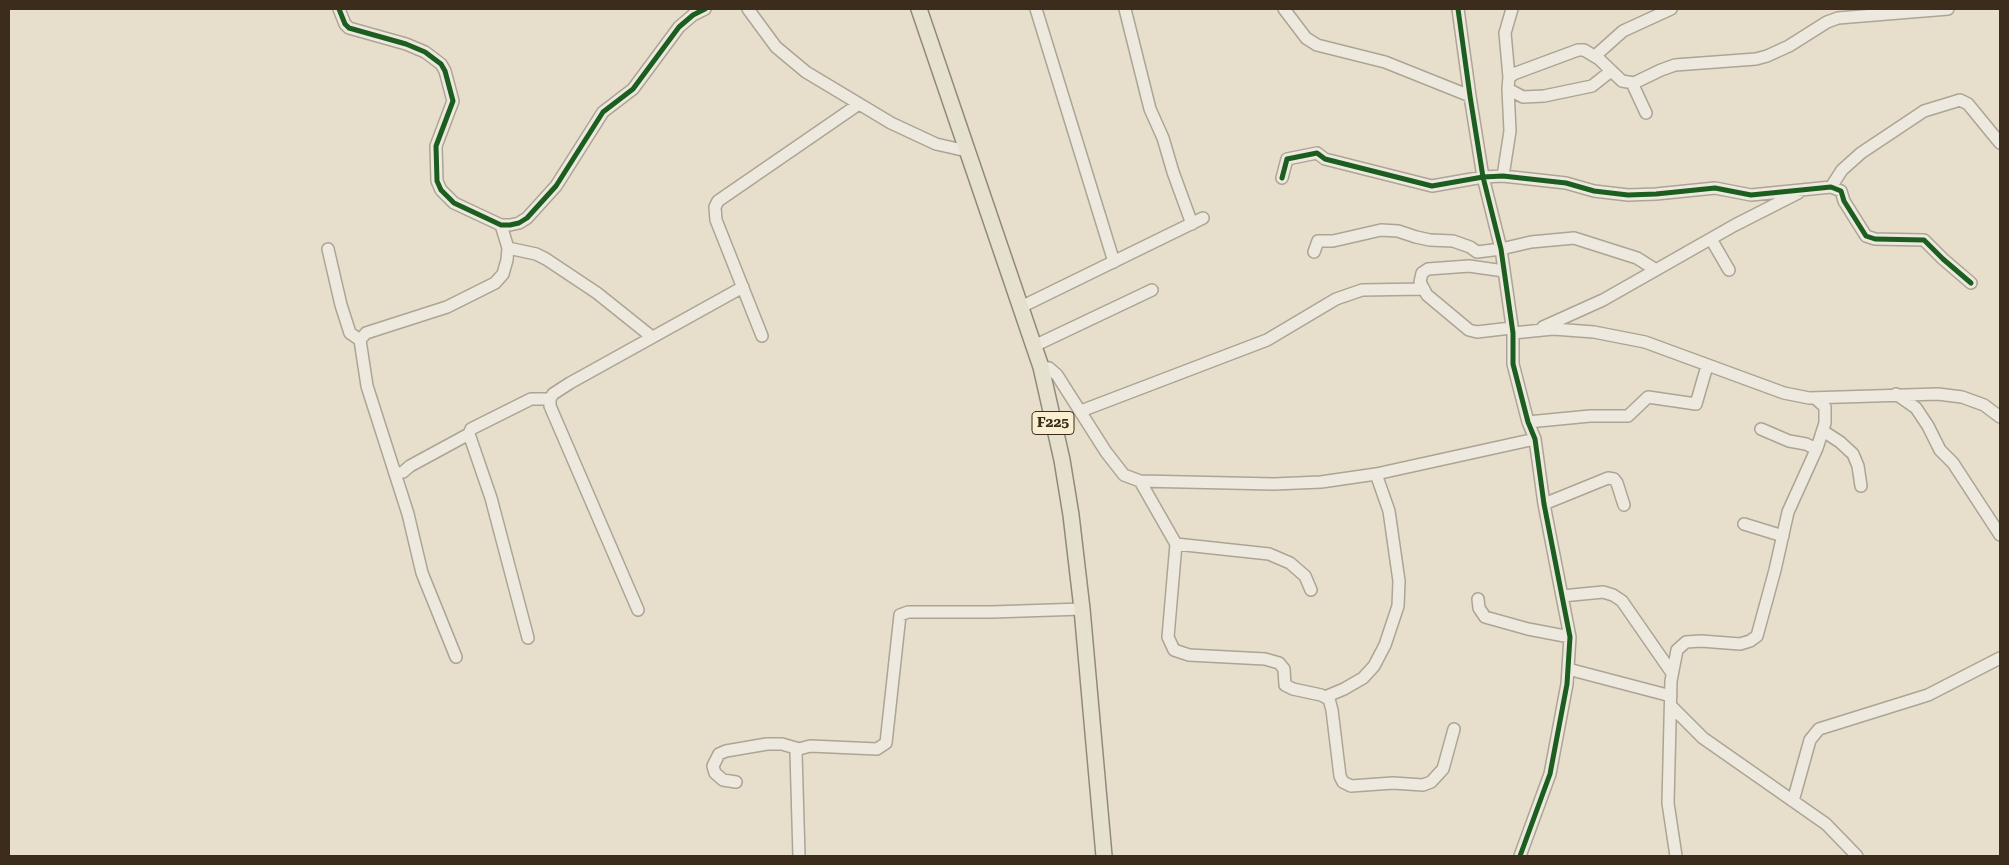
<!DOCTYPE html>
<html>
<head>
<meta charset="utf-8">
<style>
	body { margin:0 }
	#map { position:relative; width:2009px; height:865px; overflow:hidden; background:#e7dfcb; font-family:"Roboto Serif",serif }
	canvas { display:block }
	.frame { position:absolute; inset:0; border:10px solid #3b2c1c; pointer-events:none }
</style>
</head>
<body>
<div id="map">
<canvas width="2009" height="865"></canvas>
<div class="frame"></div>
</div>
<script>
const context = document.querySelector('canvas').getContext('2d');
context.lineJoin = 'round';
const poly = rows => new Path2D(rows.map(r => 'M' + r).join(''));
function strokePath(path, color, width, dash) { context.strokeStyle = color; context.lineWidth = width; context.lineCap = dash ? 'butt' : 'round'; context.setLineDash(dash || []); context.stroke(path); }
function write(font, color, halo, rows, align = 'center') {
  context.font = font + ' "Roboto Serif",serif'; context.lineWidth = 5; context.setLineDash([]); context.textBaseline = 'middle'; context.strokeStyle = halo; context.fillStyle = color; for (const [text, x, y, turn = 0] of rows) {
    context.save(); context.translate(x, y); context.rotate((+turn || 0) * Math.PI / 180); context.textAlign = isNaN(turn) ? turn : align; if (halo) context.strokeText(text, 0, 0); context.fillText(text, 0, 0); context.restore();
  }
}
const minor = poly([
	[339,9,345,24,349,28,406,44,425,52,441,64,445,71,453,101,436,146,437,181,441,190,454,203,501,225,510,225,519,223,527,218,556,186,603,112,633,89,679,27,693,15,705,9],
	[748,9,776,47,806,72,891,123,936,144,967,151],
	[1036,9,1114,262],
	[1125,9,1150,109,1163,138,1173,172,1192,224],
	[1284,9,1306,38,1317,45,1385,62,1470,96],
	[1458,9,1470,96,1483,177,1501,249,1513,333,1513,364,1528,422,1535,439,1544,504,1570,637,1567,684,1550,774,1520,856],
	[1595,56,1623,31,1671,9],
	[1509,77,1505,33,1512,9],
	[1632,83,1646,113],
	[1508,89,1523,97,1544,96,1592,86,1611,71],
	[1503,176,1510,131,1508,89,1509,77,1516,73,1578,50,1584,50,1599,59,1622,81,1634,83,1661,70,1675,65,1756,59,1767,56,1789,46,1827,22,1838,18,1948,9],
	[1282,178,1287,159,1317,153,1325,159,1432,186,1483,177,1503,176,1566,183,1594,191,1628,195,1656,194,1715,188,1751,195,1831,187,1841,191,1844,201,1866,236,1875,239,1924,240,1943,259,1971,283],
	[1831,187,1842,170,1861,153,1924,111,1960,100,1968,104,2000,143],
	[1711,239,1729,270],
	[508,248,536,254,546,259,597,293,652,337],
	[328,249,341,305,350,333,360,340],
	[1314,252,1318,241,1333,241,1381,230,1398,231,1416,237,1430,240,1453,241,1470,247,1477,252,1501,249,1531,242,1574,238,1637,258,1656,270],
	[1504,271,1469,266,1428,269,1422,273,1420,282,1427,295,1469,330,1477,332,1511,328],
	[1021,307,1203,218],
	[1543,327,1603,300,1735,225,1798,193],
	[1513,333,1553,329,1594,332,1645,342,1784,393,1809,398,1938,394,1962,397,1984,405,2000,417],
	[762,336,716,220,715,207,718,201,859,104],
	[1034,346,1152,290],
	[1041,367,1049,368,1057,375,1106,452,1124,475,1140,481,1274,484,1321,482,1376,474,1535,439],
	[1896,394,1916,408,1928,426,1940,450,1953,463,2000,535],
	[1081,411,1267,340,1336,299,1362,290,1424,289],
	[1528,422,1590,416,1628,416,1648,397,1696,404,1707,366],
	[1761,429,1789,441,1806,444,1816,449],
	[1823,431,1840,442,1853,454,1858,466,1861,486],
	[469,434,491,498,528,638],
	[395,474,403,472,410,466,469,434,471,429,531,399,550,399],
	[1140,481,1176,544,1168,637,1174,650,1189,655,1265,659,1279,663,1284,669,1285,685,1293,689,1321,695,1329,699,1332,710,1340,776,1343,782,1351,786,1393,783,1423,785,1431,782,1443,769,1454,729],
	[1544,504,1608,478,1614,479,1617,483,1624,505],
	[1744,524,1783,536],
	[1176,544,1269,554,1290,563,1305,576,1311,590],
	[1562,596,1603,592,1613,595,1622,601,1672,673],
	[1478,599,1479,608,1485,617,1528,629,1570,637],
	[638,610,550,406,550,399,553,394,570,383,743,287],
	[456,657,422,573,408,514,367,386,360,340,366,333,447,307,495,283,503,274,507,260,508,248,501,225],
	[1568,669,1671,696],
	[1325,697,1344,689,1363,678,1374,666,1385,645,1398,606,1399,581,1389,511,1376,474],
	[1671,706,1703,738,1826,824,1857,856],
	[736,782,723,780,715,773,713,766,719,754,726,751,767,744,782,744,799,749],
	[1793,801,1810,740,1819,729,1928,695,2000,658],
	[799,856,796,753,799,749,810,746,877,749,886,743,900,615,908,612,992,612,1082,609],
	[1676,856,1668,803,1671,681,1677,650,1686,642,1701,641,1740,644,1750,641,1757,636,1775,570,1788,512,1817,448,1825,423,1825,407,1815,398]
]);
const major = poly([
	[919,9,1041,367,1062,460,1071,515,1082,609,1104,856]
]);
strokePath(minor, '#aca495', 14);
strokePath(major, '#91897b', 18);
strokePath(minor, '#eee9de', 11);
strokePath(major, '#e6e0ce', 15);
strokePath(poly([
	[339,9,345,24,349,28,406,44,425,52,441,64,445,71,453,101,436,146,437,181,441,190,454,203,501,225,510,225,519,223,527,218,556,186,603,112,633,89,679,27,693,15,705,9],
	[1458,9,1470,96,1483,177,1501,249,1513,333,1513,364,1528,422,1535,439,1544,504,1570,637,1567,684,1550,774,1520,856],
	[1282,178,1287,159,1317,153,1325,159,1432,186,1483,177,1503,176,1566,183,1594,191,1628,195,1656,194,1715,188,1751,195,1831,187,1841,191,1844,201,1866,236,1875,239,1924,240,1943,259,1971,283]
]), '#1b5e20', 5);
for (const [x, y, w] of [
	[1053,423,42]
]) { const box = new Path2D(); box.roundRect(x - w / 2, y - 11.5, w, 23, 4); context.fillStyle = '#f9eed0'; context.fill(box); strokePath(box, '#3b2c1c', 1); }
write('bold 14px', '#3b2c1c', null, [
	["F225",1053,423]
]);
</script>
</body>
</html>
